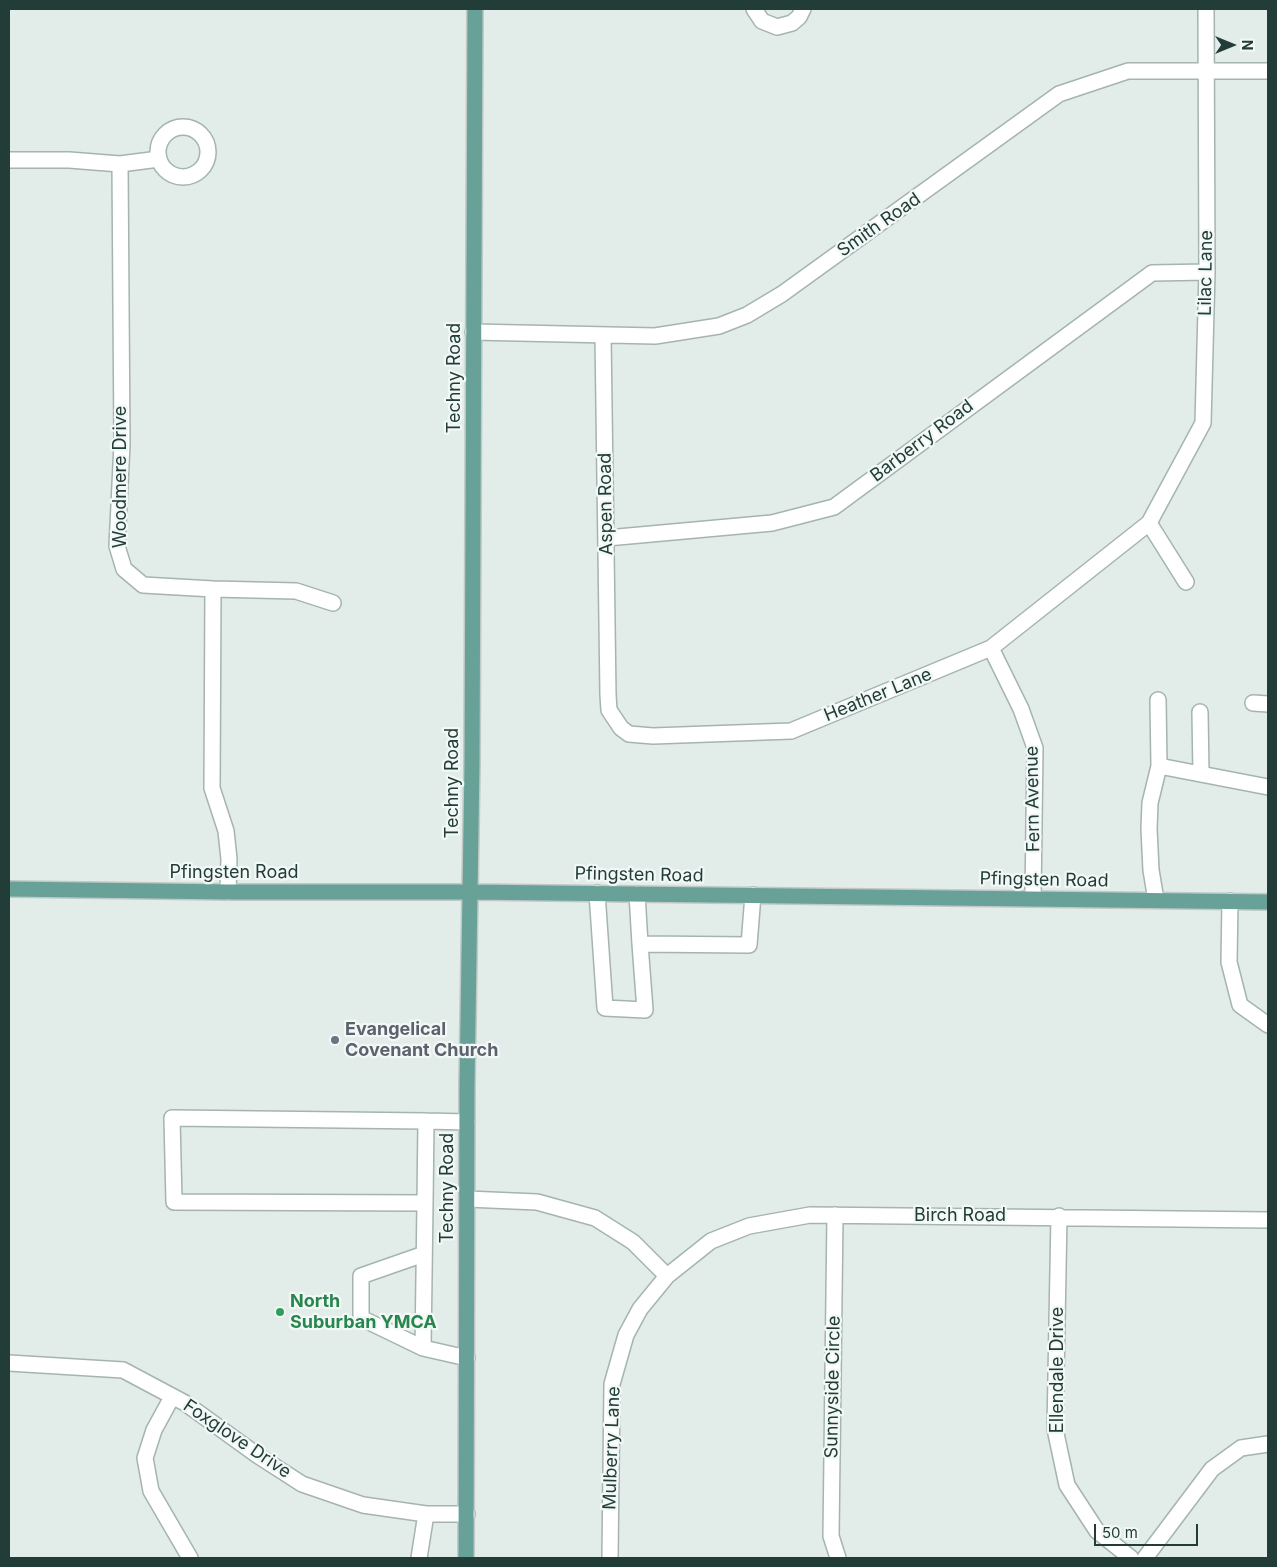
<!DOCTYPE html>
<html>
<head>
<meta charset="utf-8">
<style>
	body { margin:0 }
	#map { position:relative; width:1277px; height:1567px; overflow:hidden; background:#e2ece8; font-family:Inter,sans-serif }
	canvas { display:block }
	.frame { position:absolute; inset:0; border:10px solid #223d38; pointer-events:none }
	.north { position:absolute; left:1207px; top:20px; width:50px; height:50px; -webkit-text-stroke:4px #f2f8f6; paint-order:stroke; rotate:90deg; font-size:14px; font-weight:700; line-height:20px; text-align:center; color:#223d38 }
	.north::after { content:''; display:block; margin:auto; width:18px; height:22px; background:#223d38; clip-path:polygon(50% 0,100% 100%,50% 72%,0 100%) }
	.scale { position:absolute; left:1094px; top:1524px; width:104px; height:22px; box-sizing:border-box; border:2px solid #223d38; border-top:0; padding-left:6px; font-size:15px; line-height:18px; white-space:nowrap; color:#223d38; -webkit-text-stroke:4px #f2f8f6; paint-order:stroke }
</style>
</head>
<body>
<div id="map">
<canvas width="1277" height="1567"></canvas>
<div class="frame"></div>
<div class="north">N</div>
<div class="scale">50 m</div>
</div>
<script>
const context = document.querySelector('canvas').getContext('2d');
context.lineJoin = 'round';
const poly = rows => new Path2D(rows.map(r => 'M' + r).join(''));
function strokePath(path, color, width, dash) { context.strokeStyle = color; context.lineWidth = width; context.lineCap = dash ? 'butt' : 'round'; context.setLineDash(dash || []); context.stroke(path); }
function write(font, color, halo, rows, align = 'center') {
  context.font = font + ' Inter,sans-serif'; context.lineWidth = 4.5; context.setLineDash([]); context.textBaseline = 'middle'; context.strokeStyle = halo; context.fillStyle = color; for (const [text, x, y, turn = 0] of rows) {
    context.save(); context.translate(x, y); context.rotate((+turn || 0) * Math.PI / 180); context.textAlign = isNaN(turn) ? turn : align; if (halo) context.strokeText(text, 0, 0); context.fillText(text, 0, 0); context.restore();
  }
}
const minor = poly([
	[754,9,762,21,777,27,792,23,799,17,803,9],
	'158 152a25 25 0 1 1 50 0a25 25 0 1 1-50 0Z',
	[9,160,69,160,120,164,159,159],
	[120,164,122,444,117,546,124,569,143,585,213,589,296,591,333,603],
	[473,332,655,336,719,326,747,315,782,294,1059,94,1128,71,1268,71],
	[603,335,608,695,609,710,621,728,629,734,653,736,791,731,991,648,1149,523,1203,423,1207,272,1206,9],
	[1149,523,1186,582],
	[607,538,772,523,834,507,1152,273,1207,272],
	[213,589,212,788,226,831,229,859,228,892],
	[991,648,1021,709,1035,748,1033,898],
	[1253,703,1268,704],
	[1200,712,1201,774],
	[1159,766,1268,787],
	[597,893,605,1008,645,1010,640,944,749,945,753,895],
	[637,894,640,944],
	[1156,900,1151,870,1149,829,1150,803,1159,766,1158,700],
	[1230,901,1229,962,1240,1005,1268,1025],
	[426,1121,425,1203,174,1202,172,1118,426,1121,467,1122],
	[467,1199,537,1202,595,1218,633,1242,667,1276,640,1309,626,1335,612,1384,610,1558],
	[835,1215,831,1536,838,1558],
	[1059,1216,1055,1429,1067,1485,1097,1531,1131,1558],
	[424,1254,361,1276,361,1318,423,1348,467,1358],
	[667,1276,711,1241,749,1226,810,1215,1268,1220],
	[423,1348,425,1203],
	[9,1363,123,1370,185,1403,257,1455,302,1484,363,1505,426,1514,467,1514],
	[172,1397,154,1430,145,1458,151,1491,190,1558],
	[419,1558,426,1514],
	[1145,1558,1212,1469,1241,1448,1268,1444]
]);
const major = poly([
	[9,889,228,892,471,892,1268,902],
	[466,1558,467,1085,472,764,475,9]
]);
strokePath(minor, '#a5b4b0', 18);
strokePath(major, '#c1c9c7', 18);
strokePath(minor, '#fff', 15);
strokePath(major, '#67a197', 15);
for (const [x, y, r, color] of [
	[335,1040,5,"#6b7280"],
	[280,1312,5,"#2e9e5b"]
]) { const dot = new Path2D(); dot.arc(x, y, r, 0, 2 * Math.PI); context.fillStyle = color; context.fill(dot); strokePath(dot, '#f2f8f6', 2); }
write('18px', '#223d38', '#f2f8f6', [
	["Smith Road",879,225,-35],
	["Lilac Lane",1206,273,-89],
	["Techny Road",455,378,-90],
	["Barberry Road",922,441,-37],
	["Woodmere Drive",121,477,-90],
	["Aspen Road",606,504,-91],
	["Heather Lane",878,695,-22],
	["Techny Road",453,783,-90],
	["Fern Avenue",1033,799,-91],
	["Pfingsten Road",234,873],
	["Pfingsten Road",639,875,1],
	["Pfingsten Road",1044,880,1],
	["Techny Road",448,1188,-90],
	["Birch Road",960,1216],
	["Ellendale Drive",1058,1370,-90],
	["Sunnyside Circle",833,1387,-89],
	["Foxglove Drive",237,1439,34],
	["Mulberry Lane",612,1448,-88]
]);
write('bold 18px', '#5b616d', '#f2f8f6', [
	["Evangelical",345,1030],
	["Covenant Church",345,1051]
], 'left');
write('bold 18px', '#27864d', '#f2f8f6', [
	["North",290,1302],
	["Suburban YMCA",290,1323]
], 'left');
</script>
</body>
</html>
